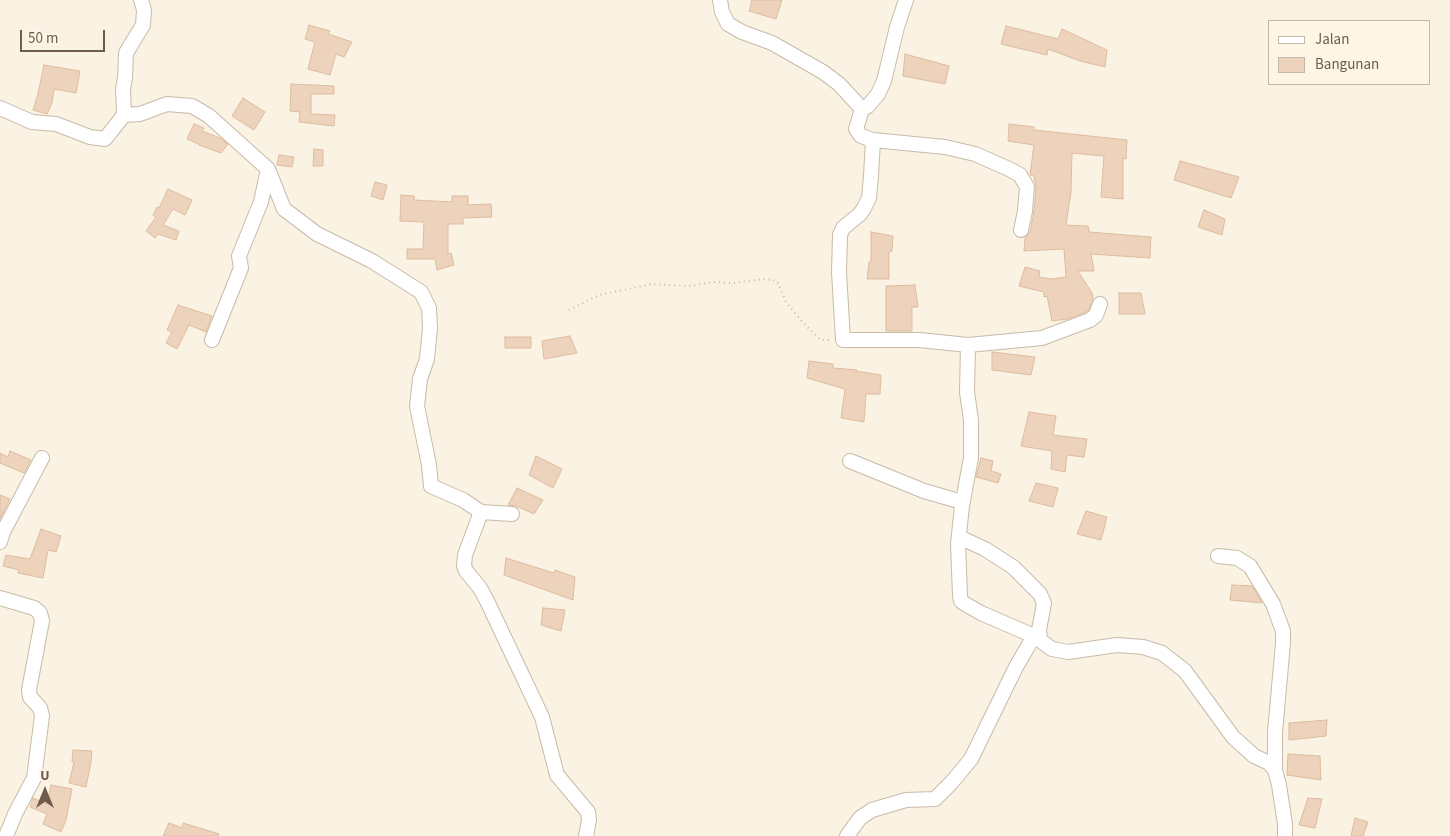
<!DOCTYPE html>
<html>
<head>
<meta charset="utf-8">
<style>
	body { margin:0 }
	#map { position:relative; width:1450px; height:836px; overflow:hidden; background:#faf2e2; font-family:"Source Sans 3",sans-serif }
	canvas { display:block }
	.legend { position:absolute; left:1268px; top:20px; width:162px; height:65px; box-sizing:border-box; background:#fdf6e7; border:1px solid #c4b8a9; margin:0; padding:6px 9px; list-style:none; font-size:15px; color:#6f5a4b }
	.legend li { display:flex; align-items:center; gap:10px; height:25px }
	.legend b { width:25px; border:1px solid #c4b8a9 }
	.north { position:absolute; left:20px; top:766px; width:50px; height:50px; -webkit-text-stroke:4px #fdf6e7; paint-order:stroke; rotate:0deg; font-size:14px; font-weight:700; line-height:20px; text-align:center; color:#6f5a4b }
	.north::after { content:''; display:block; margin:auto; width:18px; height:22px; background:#6f5a4b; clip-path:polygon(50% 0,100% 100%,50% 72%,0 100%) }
	.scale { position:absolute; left:20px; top:30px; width:85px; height:22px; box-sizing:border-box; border:2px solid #6f5a4b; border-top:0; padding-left:6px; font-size:15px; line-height:18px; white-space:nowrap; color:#6f5a4b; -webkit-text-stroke:4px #fdf6e7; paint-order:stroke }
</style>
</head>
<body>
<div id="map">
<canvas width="1450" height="836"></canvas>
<ul class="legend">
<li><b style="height:6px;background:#fff"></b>Jalan</li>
<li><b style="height:14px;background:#edd3bc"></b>Bangunan</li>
</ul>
<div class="north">U</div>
<div class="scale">50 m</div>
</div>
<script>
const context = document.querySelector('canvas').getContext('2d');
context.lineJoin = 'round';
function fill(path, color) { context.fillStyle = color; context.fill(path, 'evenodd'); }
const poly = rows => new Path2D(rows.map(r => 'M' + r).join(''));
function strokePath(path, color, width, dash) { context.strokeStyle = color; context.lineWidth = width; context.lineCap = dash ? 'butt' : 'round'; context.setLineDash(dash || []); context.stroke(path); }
const building = poly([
	[752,0,782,0,776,19,749,11,752,0],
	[309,25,330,31,328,34,352,42,344,57,336,54,330,75,308,69,315,42,305,39,309,25],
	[1006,26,1058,39,1062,29,1107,50,1105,67,1080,61,1048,49,1047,55,1001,44,1006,26],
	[905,54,949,66,945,84,903,76,905,54],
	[44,65,80,71,76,93,54,89,52,103,47,114,33,110,38,94,44,65],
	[291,84,334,86,334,94,311,94,311,114,335,115,334,126,299,122,300,112,290,111,291,84],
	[243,98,265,112,254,130,232,116,243,98],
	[194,124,204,128,202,131,220,138,228,144,221,153,199,145,199,144,187,139,194,124],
	[1009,124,1034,127,1034,130,1127,140,1126,159,1123,158,1123,199,1101,197,1104,156,1072,153,1071,192,1066,225,1088,226,1089,232,1151,237,1150,258,1091,254,1094,271,1078,271,1092,293,1093,300,1089,310,1086,312,1068,319,1052,321,1047,296,1044,297,1044,292,1019,286,1025,267,1040,271,1039,277,1051,279,1066,277,1064,249,1024,251,1025,238,1030,232,1034,212,1036,188,1034,176,1030,175,1034,145,1008,141,1009,124],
	[314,149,323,150,323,166,313,166,314,149],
	[279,155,294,157,292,167,277,165,279,155],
	[1180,161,1239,177,1231,198,1174,180,1180,161],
	[375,182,387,185,383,200,371,196,375,182],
	[168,189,192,200,185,215,173,209,163,225,179,231,176,240,158,234,155,238,146,231,156,217,153,215,157,207,159,208,168,189],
	[401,195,414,196,414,200,452,202,452,196,468,196,468,205,491,204,492,217,463,218,463,224,448,224,448,254,451,253,454,265,437,270,435,259,407,259,407,249,423,249,424,222,400,221,401,195],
	[1204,210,1225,219,1222,235,1198,227,1204,210],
	[871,232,893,236,892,251,889,252,889,279,867,279,869,262,871,262,871,232],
	[915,285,918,307,912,307,912,331,886,331,886,286,915,285],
	[1119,293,1141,293,1145,314,1119,314,1119,293],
	[178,305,212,316,206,332,189,325,177,349,166,343,172,332,167,330,178,305],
	[570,336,577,353,544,359,542,341,570,336],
	[505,337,531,337,531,348,505,348,505,337],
	[992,352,1035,357,1031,375,992,370,992,352],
	[809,361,833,364,833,368,857,370,856,371,881,375,880,394,866,394,864,422,841,418,845,389,807,378,809,361],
	[1029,412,1056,416,1053,435,1087,439,1084,457,1067,455,1065,472,1051,469,1052,451,1021,446,1029,412],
	[10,451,31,460,24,473,0,463,0,453,8,457,10,451],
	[536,456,562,469,553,488,529,475,536,456],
	[981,458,993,461,991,471,1001,474,998,483,976,477,981,458],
	[1036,483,1058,488,1053,507,1029,501,1036,483],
	[517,488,543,500,534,514,516,506,508,505,517,488],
	[0,495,10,499,0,519,0,495],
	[1086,511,1107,517,1101,540,1077,534,1086,511],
	[41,529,61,536,56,552,48,550,43,578,18,573,19,570,3,566,6,555,30,559,41,529],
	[506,558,554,573,555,570,575,577,573,600,504,575,506,558],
	[1232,585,1252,586,1262,603,1230,600,1232,585],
	[543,608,565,610,561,631,541,625,543,608],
	[1327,720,1326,736,1289,740,1289,723,1327,720],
	[73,750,92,751,91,762,86,787,69,783,74,762,72,762,73,750],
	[1288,754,1320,756,1321,780,1287,775,1288,754],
	[51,785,72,789,66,820,61,832,43,824,47,814,30,807,33,798,47,804,51,785],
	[1308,798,1322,799,1315,828,1299,825,1308,798],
	[1355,818,1368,822,1363,836,1351,836,1355,818],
	[169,823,182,828,183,823,219,834,218,836,163,836,169,823]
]);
fill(building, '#edd3bc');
strokePath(building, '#debb9e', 1);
const minor = poly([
	[720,0,722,12,728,24,742,32,772,43,823,72,839,84,862,109,856,129,861,136,873,140,871,176,869,198,864,208,860,214,843,228,840,235,839,272,843,340,919,340,968,345,967,392,971,420,971,458,962,506,958,544,960,596,961,601,965,604,981,613,1034,636,1016,667,971,759,952,782,935,799,906,800,872,810,860,818,847,836],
	[0,108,32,122,56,124,90,137,105,139,124,115,123,89,125,78,126,53,143,25,144,10,141,0],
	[862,109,868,106,878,94,884,81,897,27,906,0],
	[124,115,140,114,167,104,192,106,209,116,268,169,284,209,317,234,372,261,421,292,429,308,430,328,427,359,420,379,417,406,429,465,431,486,463,500,481,512,465,555,464,566,466,571,480,588,487,601,542,717,557,775,588,812,589,820,586,836],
	[873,140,945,147,975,154,1009,169,1020,175,1027,187,1025,211,1021,230],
	[212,340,241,268,239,256,261,202,268,169],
	[968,345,1042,338,1090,320,1096,315,1100,304],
	[850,461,924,491,962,502],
	[481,512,512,514],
	[959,537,985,549,1013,567,1040,594,1044,603,1039,630,1040,640],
	[0,542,3,532,42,458],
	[1218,556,1237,558,1250,566,1273,604,1283,631,1283,643,1275,732,1275,770],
	[0,598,34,608,40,613,42,621,29,690,30,697,40,708,42,716,34,778,15,814,6,836],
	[1034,636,1052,649,1068,652,1117,645,1143,647,1162,653,1185,671,1233,737,1254,756,1269,763,1275,770,1279,785,1285,824,1285,836]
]);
strokePath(minor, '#c9baaa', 16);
strokePath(poly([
	[569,310,599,295,652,284,691,286,713,282,732,283,766,279,777,281,786,302,805,325,821,340,830,340]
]), '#d1b6a0', 2, [1, 4]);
strokePath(minor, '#fff', 14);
</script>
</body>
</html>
